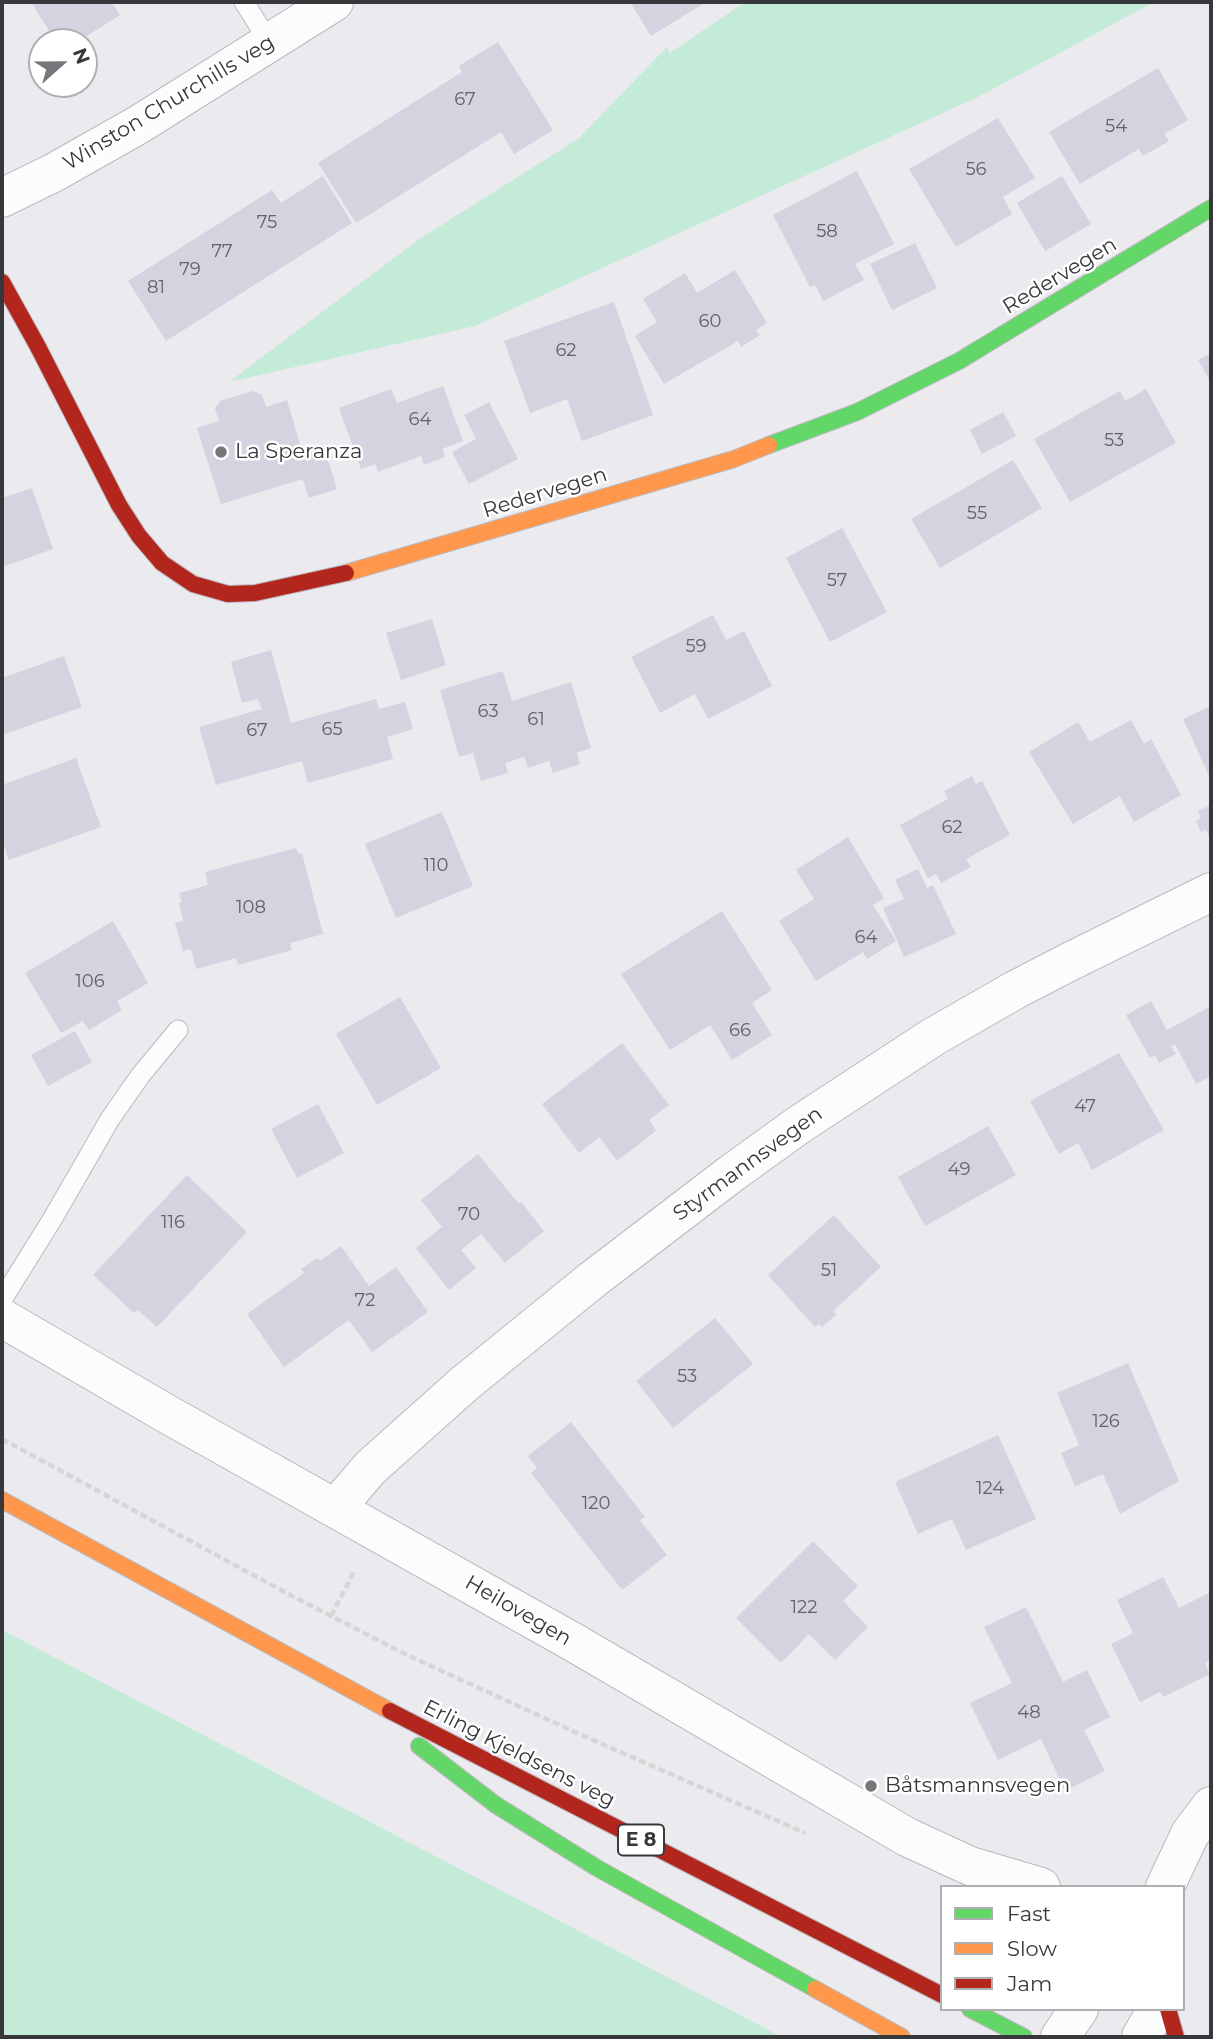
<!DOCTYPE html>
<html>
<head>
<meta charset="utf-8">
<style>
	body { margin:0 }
	#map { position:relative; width:1213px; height:2039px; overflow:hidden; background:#eaeaef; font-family:Montserrat,sans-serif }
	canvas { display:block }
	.frame { position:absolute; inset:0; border:4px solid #38383c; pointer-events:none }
	.legend { position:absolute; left:940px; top:1885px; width:245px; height:126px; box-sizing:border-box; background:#fff; border:2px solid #afafb1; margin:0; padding:9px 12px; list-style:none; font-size:21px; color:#38383c }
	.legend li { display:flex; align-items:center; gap:14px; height:35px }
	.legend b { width:35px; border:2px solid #afafb1 }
	.north { position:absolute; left:28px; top:28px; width:70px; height:70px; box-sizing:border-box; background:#fff; border:2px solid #afafb1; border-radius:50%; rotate:69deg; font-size:19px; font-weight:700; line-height:28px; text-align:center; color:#38383c }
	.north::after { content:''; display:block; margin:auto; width:24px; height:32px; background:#76767b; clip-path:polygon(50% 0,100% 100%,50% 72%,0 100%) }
</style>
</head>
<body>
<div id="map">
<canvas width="1213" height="2039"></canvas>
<div class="frame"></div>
<ul class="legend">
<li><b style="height:9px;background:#63d668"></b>Fast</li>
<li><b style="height:9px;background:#ff974d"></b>Slow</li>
<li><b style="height:9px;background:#b3261e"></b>Jam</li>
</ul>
<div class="north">N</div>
</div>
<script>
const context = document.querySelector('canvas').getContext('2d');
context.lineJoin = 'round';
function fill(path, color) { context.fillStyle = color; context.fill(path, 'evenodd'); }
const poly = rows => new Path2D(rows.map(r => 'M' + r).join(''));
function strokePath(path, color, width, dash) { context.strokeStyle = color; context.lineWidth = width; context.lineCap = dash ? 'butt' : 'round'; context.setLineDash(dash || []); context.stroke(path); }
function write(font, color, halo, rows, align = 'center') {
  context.font = font + ' Montserrat,sans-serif'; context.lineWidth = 5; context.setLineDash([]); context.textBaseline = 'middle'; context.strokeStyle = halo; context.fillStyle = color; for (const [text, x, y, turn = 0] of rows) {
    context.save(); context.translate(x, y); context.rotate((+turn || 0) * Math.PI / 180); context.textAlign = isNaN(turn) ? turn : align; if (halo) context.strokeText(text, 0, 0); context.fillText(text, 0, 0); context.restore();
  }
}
fill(poly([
	[745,2,1154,2,980,96,475,326,229,382,421,238,578,139,667,47,670,53],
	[2,1630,759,2025,782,2037,2,2037]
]), '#c4ebd8');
fill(poly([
	[31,2,111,2,120,15,77,42,56,42],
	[630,2,706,2,651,36],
	[498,42,553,130,514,154,501,132,356,223,318,163,462,72,459,66],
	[1158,68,1188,120,1164,134,1169,141,1143,156,1139,149,1080,184,1049,132],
	[998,118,1035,178,1003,197,1012,214,956,247,909,169],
	[857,171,894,244,855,264,864,280,823,301,815,285,810,287,773,215],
	[323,176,352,223,166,341,128,281,272,190,281,203],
	[1062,176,1091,224,1045,251,1017,203],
	[915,243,937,288,892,310,870,264],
	[735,270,767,323,756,330,760,335,741,347,738,341,664,384,635,336,657,322,643,299,685,273,697,293],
	[614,302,653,415,582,441,567,399,530,413,504,341],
	[1211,353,1211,383,1198,360],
	[443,386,463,441,442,449,445,457,424,465,421,456,378,472,375,464,361,469,339,408,391,389,397,403],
	[1146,389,1176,443,1070,502,1034,439,1120,391,1125,401],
	[253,391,262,395,266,407,287,400,302,451,323,445,337,489,309,498,303,479,221,504,197,428,219,421,215,409,220,401],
	[489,402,518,459,469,484,452,452,476,439,464,415],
	[1003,412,1016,436,982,454,970,430],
	[1013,460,1042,508,940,568,911,519],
	[32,488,53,549,2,567,2,498],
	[842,528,887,612,830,642,786,558],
	[713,615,726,640,744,631,772,686,708,719,695,694,660,713,631,657],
	[432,619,446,665,401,680,386,633],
	[271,650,291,723,376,699,379,709,405,702,413,729,387,737,393,759,308,783,302,761,216,785,199,727,262,709,258,699,242,703,231,662],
	[64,656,82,707,2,735,2,678],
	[503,671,512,701,571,682,591,748,577,753,580,764,553,773,549,761,528,768,524,757,505,763,508,773,481,781,473,753,459,757,440,690],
	[1211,706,1211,780,1183,719],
	[1131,720,1144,744,1151,739,1181,795,1134,822,1120,796,1073,824,1029,752,1078,722,1090,742],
	[76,758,101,827,9,860,2,840,2,785],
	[972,776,976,784,982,781,1010,835,966,859,971,867,941,883,936,874,928,878,900,825,948,799,944,791],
	[1211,805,1211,841,1206,830,1201,832,1196,821,1201,818,1198,811],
	[442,812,473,886,396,918,365,844],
	[848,837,884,898,873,905,896,941,867,959,863,952,816,981,779,921,814,899,796,870],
	[296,848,299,854,302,853,323,934,290,943,292,950,238,965,236,958,196,969,191,949,183,951,175,923,183,921,179,903,182,902,179,893,208,885,205,872],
	[918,869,927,888,933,885,956,934,904,957,883,908,904,899,895,880],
	[722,911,772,990,752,1003,772,1035,732,1060,710,1025,670,1050,621,974],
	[113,921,148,983,117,1001,122,1010,89,1030,83,1021,61,1033,25,973],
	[400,997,441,1068,377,1105,336,1034],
	[1151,1001,1167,1030,1211,1006,1211,1076,1196,1084,1175,1044,1171,1046,1176,1054,1159,1063,1155,1055,1150,1058,1126,1015],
	[75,1031,92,1062,48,1086,31,1055],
	[622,1043,669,1105,649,1120,656,1131,617,1161,599,1137,579,1153,542,1104],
	[1119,1053,1164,1130,1092,1170,1078,1143,1059,1154,1030,1101],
	[318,1104,344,1153,297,1178,271,1129],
	[988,1126,1016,1175,925,1226,898,1177],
	[478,1154,519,1204,521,1202,544,1231,505,1263,481,1234,461,1250,476,1268,449,1290,416,1248,442,1227,421,1200],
	[187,1175,247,1232,157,1327,138,1310,134,1313,93,1275],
	[834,1215,881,1267,833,1311,837,1314,822,1327,819,1324,815,1327,768,1275],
	[341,1246,369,1286,396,1267,428,1312,372,1352,349,1320,284,1367,247,1314,304,1273,301,1269,317,1258,320,1261],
	[715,1318,753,1364,673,1428,636,1381],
	[1128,1363,1179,1481,1120,1514,1103,1474,1075,1486,1061,1453,1079,1445,1057,1393],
	[571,1422,645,1517,640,1520,667,1555,622,1590,531,1473,537,1468,528,1456],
	[998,1435,1036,1519,966,1550,952,1519,918,1534,895,1482],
	[813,1541,858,1586,843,1601,868,1627,835,1660,809,1634,781,1663,736,1618],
	[1163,1577,1179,1608,1211,1592,1211,1660,1205,1663,1210,1674,1163,1697,1160,1692,1140,1702,1111,1644,1132,1634,1132,1631,1117,1600],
	[1026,1607,1063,1682,1087,1670,1110,1717,1084,1730,1105,1771,1065,1791,1041,1739,998,1760,970,1703,1012,1683,984,1627]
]), '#d4d3df');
const lane = poly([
	[244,2,269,42],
	[2,1300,53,1218,110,1119,140,1076,178,1030]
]);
const street = poly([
	[2,198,55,172,138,125,334,2],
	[2,1318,167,1414,573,1642,907,1837,970,1866,1041,1887],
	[336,1508,370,1468,464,1384,592,1280,732,1173,800,1124,933,1037,1015,990,1071,961,1211,892],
	[1165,1887,1190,1834,1211,1806],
	[1060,2037,1079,2009],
	[1141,2037,1157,2009]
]);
const fast = poly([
	[769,445,857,412,959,361,1211,208],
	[419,1746,496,1805,597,1868,815,1989],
	[970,2009,1024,2037]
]);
const slow = poly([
	[346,573,734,459,769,445],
	[2,1500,390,1711],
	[815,1989,902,2037]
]);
const jam = poly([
	[2,282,37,345,119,505,139,536,162,563,193,584,228,594,255,593,346,573],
	[390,1711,942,1995],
	[1168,2009,1176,2037]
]);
strokePath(lane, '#bababe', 21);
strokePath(street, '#bababe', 40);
strokePath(fast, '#bababe', 18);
strokePath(slow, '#bababe', 18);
strokePath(jam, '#bababe', 18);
strokePath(poly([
	[2,1439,294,1597,405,1654,577,1733,805,1833],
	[331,1616,355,1570]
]), '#d6d6d7', 4.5, [7, 3.5]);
strokePath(lane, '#fcfcfd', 19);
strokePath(street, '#fcfcfd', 38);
strokePath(fast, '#63d668', 16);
strokePath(slow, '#ff974d', 16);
strokePath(jam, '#b3261e', 16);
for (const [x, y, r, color] of [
	[221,452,7,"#76767b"],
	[871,1786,7,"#76767b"]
]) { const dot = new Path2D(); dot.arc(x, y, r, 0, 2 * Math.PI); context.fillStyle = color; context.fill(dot); strokePath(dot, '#fff', 2.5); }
write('18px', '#626268', null, [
	["67",465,100],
	["54",1116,127],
	["56",976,170],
	["75",267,223],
	["58",827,232],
	["77",222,252],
	["79",190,270],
	["81",156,288],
	["60",710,322],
	["62",566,351],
	["64",420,420],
	["53",1114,441],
	["55",977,514],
	["57",837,581],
	["59",696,647],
	["63",488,712],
	["61",536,720],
	["65",332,730],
	["67",257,731],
	["62",952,828],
	["110",436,866],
	["108",251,908],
	["64",866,938],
	["106",90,982],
	["66",740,1031],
	["47",1085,1107],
	["49",959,1170],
	["70",469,1215],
	["116",173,1223],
	["51",829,1271],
	["72",365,1301],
	["53",687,1377],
	["126",1106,1422],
	["124",990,1489],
	["120",596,1504],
	["122",804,1608],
	["48",1029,1713]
]);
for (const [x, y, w] of [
	[641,1840,46]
]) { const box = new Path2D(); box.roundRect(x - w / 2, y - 15.5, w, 31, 5); context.fillStyle = '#fff'; context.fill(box); strokePath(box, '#38383c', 2); }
write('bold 19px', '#38383c', null, [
	["E 8",641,1840]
]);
write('21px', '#38383c', '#fff', [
	["Winston Churchills veg",169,103,-31],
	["Redervegen",1060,276,-31],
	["Redervegen",545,493,-17],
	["Styrmannsvegen",748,1164,-36],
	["Heilovegen",518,1611,30],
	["Erling Kjeldsens veg",519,1754,27]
]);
write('21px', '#38383c', '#fff', [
	["La Speranza",235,452],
	["Båtsmannsvegen",885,1786]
], 'left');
</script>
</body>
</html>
